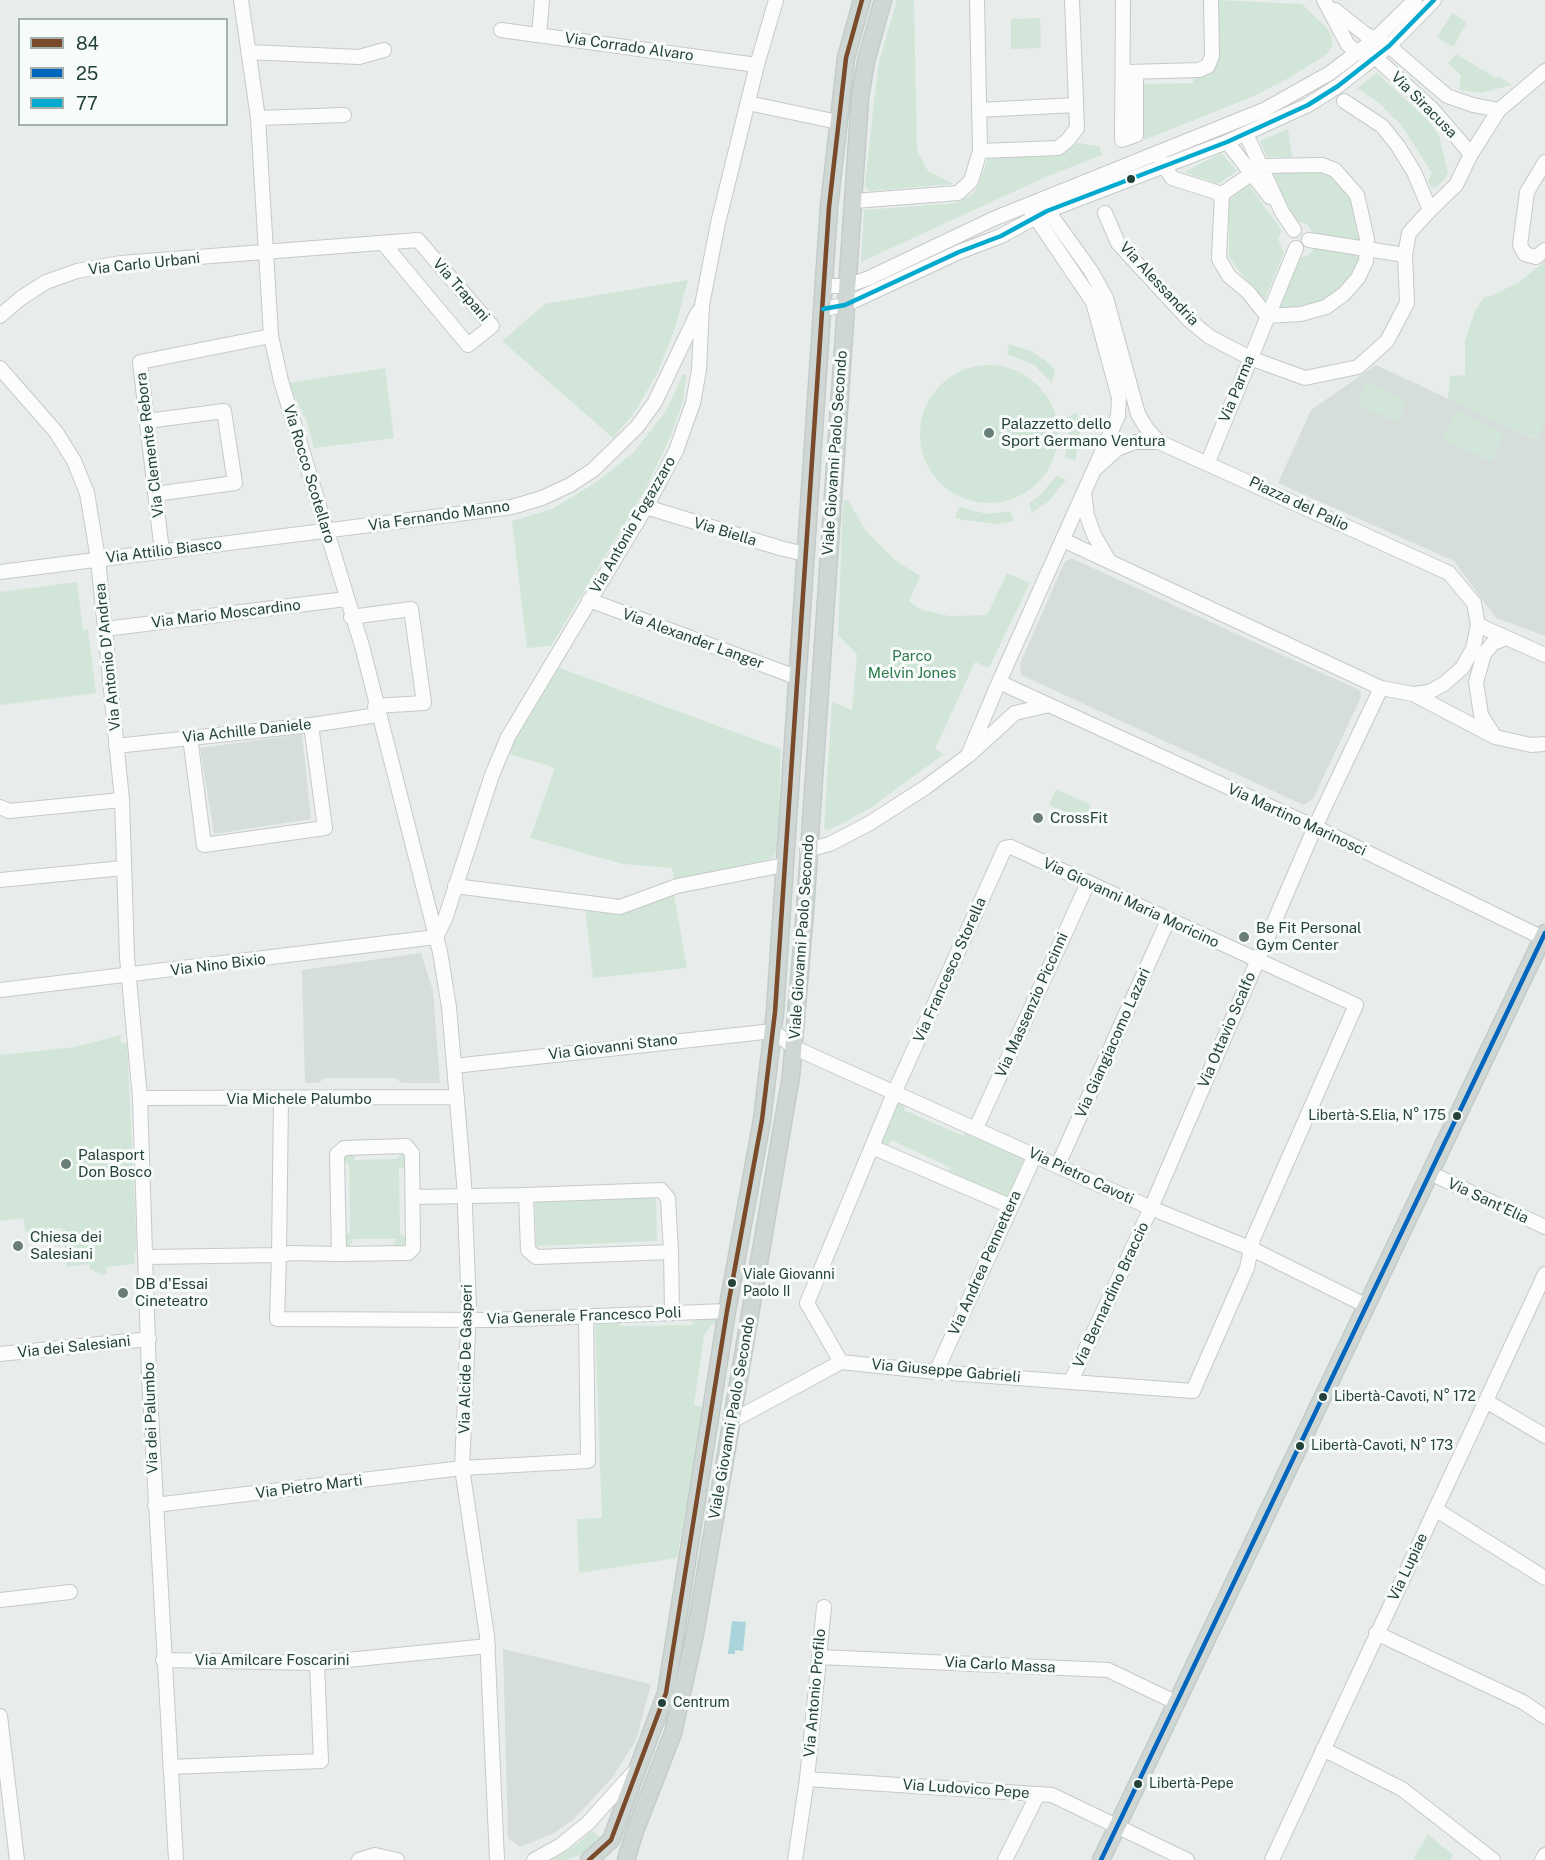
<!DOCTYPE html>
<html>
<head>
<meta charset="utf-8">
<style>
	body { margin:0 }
	#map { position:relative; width:1545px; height:1860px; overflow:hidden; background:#e8edeb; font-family:"Public Sans",sans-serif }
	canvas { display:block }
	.legend { position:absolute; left:18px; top:18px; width:210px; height:108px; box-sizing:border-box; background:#f7fbf9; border:2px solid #a3b1ad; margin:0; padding:8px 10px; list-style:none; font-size:18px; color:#24423a }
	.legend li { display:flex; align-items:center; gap:12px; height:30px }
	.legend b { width:30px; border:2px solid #a3b1ad }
</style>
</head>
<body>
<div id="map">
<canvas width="1545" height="1860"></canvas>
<ul class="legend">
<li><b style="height:8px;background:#7a4b2a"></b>84</li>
<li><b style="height:8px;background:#0065bd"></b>25</li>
<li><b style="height:8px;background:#00a9ce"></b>77</li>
</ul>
</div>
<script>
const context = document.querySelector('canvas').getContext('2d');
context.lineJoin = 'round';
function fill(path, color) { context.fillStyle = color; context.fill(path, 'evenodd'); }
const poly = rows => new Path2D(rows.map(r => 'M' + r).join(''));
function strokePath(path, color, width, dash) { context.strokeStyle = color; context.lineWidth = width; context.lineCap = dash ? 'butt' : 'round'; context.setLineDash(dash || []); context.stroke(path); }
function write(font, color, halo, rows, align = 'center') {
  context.font = font + ' "Public Sans",sans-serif'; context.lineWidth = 6; context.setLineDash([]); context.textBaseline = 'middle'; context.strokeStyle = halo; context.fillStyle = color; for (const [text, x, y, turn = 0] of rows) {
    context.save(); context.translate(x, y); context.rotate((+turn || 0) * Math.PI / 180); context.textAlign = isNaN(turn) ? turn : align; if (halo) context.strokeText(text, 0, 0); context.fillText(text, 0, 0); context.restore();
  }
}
fill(poly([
	[1376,365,1535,439,1545,421,1545,636,1496,618,1454,561,1278,483,1311,410],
	[1071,558,1359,690,1361,695,1359,702,1313,799,1303,805,1297,802,1021,675,1020,664,1064,563],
	[302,734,311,819,214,834,200,748],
	[421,953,433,991,440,1083,401,1083,396,1078,324,1078,319,1083,305,1083,302,970],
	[503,1649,651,1684,636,1740,612,1778,573,1820,554,1833,520,1847,508,1838]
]), '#d6dedb');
fill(poly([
	[897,0,914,0,917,151,928,171,953,184,870,191,865,186,874,101,879,62],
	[1216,0,1302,4,1327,28,1332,37,1332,47,1327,54,1289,78,1254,96,1144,140,1143,84,1193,83,1193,77,1213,71,1218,63],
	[1452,13,1467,22,1453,47,1437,37],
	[1040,18,1041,48,1011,49,1011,19],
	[1456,54,1496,78,1498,76,1512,85,1481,93,1459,90,1461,75,1448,63],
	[1377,73,1427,119,1439,136,1448,172,1443,181,1435,188,1431,187,1428,181,1432,173,1402,126,1380,104,1357,88],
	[1288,129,1292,157,1267,157,1260,141],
	[1077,143,1099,146,1102,155,1048,176,861,262,864,210,955,203,972,195,977,188,988,158,1059,155],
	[1221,153,1237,171,1218,184,1184,172],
	[1268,170,1323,170,1335,176,1354,202,1364,244,1315,237,1307,224,1296,222],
	[1249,185,1282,231,1278,239,1284,253,1264,301,1237,269,1229,256,1229,199],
	[1315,247,1361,254,1349,280,1336,294,1320,304,1276,311,1298,258,1308,256],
	[1545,261,1545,421,1536,439,1448,399,1450,376,1465,375,1465,341,1475,311,1484,297,1491,296,1519,282],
	[688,280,675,328,658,372,634,413,613,438,502,341,545,304],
	[1009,344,1031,351,1045,360,1055,370,1052,383,1034,365,1007,354],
	'920 434a69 69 0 1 1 138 0a69 69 0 1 1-138 0Z',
	[385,368,394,438,314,448,307,422,288,383],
	[683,374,687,375,682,405,668,442,645,490,551,646,527,648,512,521,552,509,595,483,634,452,666,411],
	[1367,382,1407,400,1397,422,1357,404],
	[1456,411,1503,433,1491,461,1443,439],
	[1077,413,1080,433,1075,461,1065,457,1069,432,1067,417],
	[1057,475,1066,480,1049,501,1032,513,1029,503,1041,494],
	[843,500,848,500,866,531,895,560,920,576,909,601,919,609,949,616,987,615,1007,573,1030,583,989,668,975,662,935,749,944,754,872,807,828,831,824,828,832,702,852,710,857,654,838,635],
	[959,507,987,514,1010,511,1014,521,997,524,964,520,955,518],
	[77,582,83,630,88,629,96,693,0,705,0,592],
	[557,667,781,749,778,849,773,858,725,871,674,879,672,868,623,864,530,838,555,768,507,753],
	[1056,789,1091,805,1084,821,1049,805],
	[674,894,687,968,593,978,585,908],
	[125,1034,120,1037,121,1042,127,1044,137,1250,134,1253,135,1264,106,1267,107,1274,102,1275,90,1269,89,1264,67,1267,62,1228,25,1232,24,1218,0,1221,0,1055,75,1047],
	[898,1101,905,1104,904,1110,963,1136,965,1131,1023,1155,1024,1160,1008,1196,1005,1198,948,1172,950,1167,891,1140,887,1147,880,1143],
	[345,1153,357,1153,354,1160,397,1159,401,1153,405,1153,407,1169,399,1167,400,1234,408,1239,404,1246,393,1246,396,1239,354,1239,349,1246,345,1246,344,1231,350,1234,349,1165,343,1160],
	[656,1197,657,1241,536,1246,535,1200],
	[693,1318,715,1318,717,1320,716,1324,711,1325,704,1336,694,1405,703,1407,677,1558,579,1573,577,1519,602,1518,595,1323,619,1320,620,1326,692,1325],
	[592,1831,603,1839,590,1851,566,1860,551,1860,570,1850],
	[1428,1834,1453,1855,1450,1860,1413,1860]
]), '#d1e6d8');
fill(poly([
	[732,1621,746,1622,743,1651,735,1650,735,1654,728,1654]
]), '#a9d4db');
const minor = poly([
	[241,0,258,118,271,336,281,381,362,646,440,952,449,1007,464,1183,469,1307,462,1468,487,1636,497,1860],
	[1123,0,1122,140,1136,135,1136,72],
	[1324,0,1348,45,1357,52,1375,57,1433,110,1471,154],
	[1335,10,1365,34,1389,46,1447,96,1473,105,1499,110],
	[501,30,757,65],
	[539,35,542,0],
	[248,52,359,57,384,50],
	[1128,72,1199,70,1208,66,1212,56,1211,0],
	[748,103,838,122],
	[979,110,1076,105],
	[258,118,344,115],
	[1246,134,1282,212,1294,230],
	[1227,142,1270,197],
	[980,151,1058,148,1068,140,1077,128,1072,0],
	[1161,161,1172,178,1222,194],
	[1545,162,1527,192,1520,245,1525,254,1536,257,1545,250],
	[1251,174,1222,194,1219,259,1229,276,1248,292,1267,316,1301,314,1326,307,1344,294,1358,278,1366,261,1367,239,1357,195,1335,170,1322,165,1261,166],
	[854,201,958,193,971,181,980,151,977,0],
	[1043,204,1091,271,1106,298,1138,414,1147,429,1159,442],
	[1030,209,1093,302,1119,398,1118,416,1084,492,1087,516,1094,535,1109,561],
	[1430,210,1456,185,1471,154,1499,110,1545,71],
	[1105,213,1118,243,1189,320,1210,337,1250,358,1305,378,1358,367,1387,341,1407,303,1405,255,1409,233,1430,210,1414,172,1398,146,1382,126,1344,101],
	[1309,240,1405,255],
	[824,286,847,286,869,278,993,219,1264,110,1330,73,1375,39,1415,0],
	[823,309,845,305,959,252,1001,236,1047,211,1227,142,1308,105,1338,86,1389,46,1434,0],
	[0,316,21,298,46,282,77,271,121,263,418,240,492,326,468,345,383,243],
	[0,368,56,432,74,461,87,493,98,559,122,800,127,957,140,1098,149,1377,176,1860],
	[147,421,224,411,235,483,155,494],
	[1208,462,1296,248],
	[1095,469,1117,449,1135,442,1159,442,1449,573,1474,603,1478,625,1473,649,1462,668,1444,684,1429,692,1413,694],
	[646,507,780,548,805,554],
	[1063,540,1381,688,1413,694,1495,737,1531,745,1545,744],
	[162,552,140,362,271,336],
	[0,572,512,507,542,498,570,485,593,470,637,427,655,402,698,312],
	[589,600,796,677],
	[351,617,411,609,424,703,375,706],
	[1478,625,1545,655],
	[105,629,346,599],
	[999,682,1083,494],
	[190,737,204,845,325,828,311,725],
	[1495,737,1481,715,1476,682,1484,654,1493,643,1507,638],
	[116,746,311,725,378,715],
	[969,753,999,682,1049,705],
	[0,807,9,811,122,800],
	[1011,847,1356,1005,1253,1239,1247,1268,1193,1391,936,1372,841,1362,807,1303,895,1091,1005,848,1011,847],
	[807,850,830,844,870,823,926,787,969,755,1015,713,1049,705,1315,827,1543,938],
	[0,880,123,868],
	[455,886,620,907,677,886,784,865],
	[436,937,445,919,492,775,508,737,646,507,676,451,693,403,699,370,702,305,718,223,757,65,776,0],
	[0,990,436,937],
	[454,1066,773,1031,795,1048,1151,1208,1252,1249,1367,1306],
	[140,1098,457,1097],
	[281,1098,279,1255,291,1253,339,1254,408,1253,413,1248,412,1153,406,1146,344,1148,337,1154,339,1254],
	[976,1128,1088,883],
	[872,1147,1010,1206],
	[1058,1165,1168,920],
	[1432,1174,1545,1227],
	[413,1197,526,1195],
	[671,1252,536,1257,528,1250,526,1195,661,1190,668,1198,671,1252,672,1312],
	[147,1257,279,1255,277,1319,491,1320,727,1311],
	[0,1354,149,1339],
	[936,1372,1035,1155],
	[1071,1381,1151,1208,1315,827,1381,688],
	[1486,1401,1545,1436],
	[732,1421,841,1362],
	[155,1505,462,1468,588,1461,586,1315],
	[1435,1509,1545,1578],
	[0,1600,70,1592],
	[1376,1633,1523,1702,1545,1717],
	[819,1657,1108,1670,1175,1702],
	[163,1660,317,1663,488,1646],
	[0,1716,17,1860],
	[1323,1749,1402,1789,1493,1860],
	[170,1767,321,1761,317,1663],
	[807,1779,1052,1795,1187,1860],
	[359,1860,375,1855,397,1860],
	[534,1860,561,1845,588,1823,634,1772],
	[795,1860,807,1779,824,1607],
	[1005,1860,1038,1794],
	[1272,1860,1545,1274],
	[1542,1860,1545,1855]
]);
const major = poly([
	[589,1860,611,1840,666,1693,727,1311,762,1120,775,1012,829,207,846,58,862,0],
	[626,1860,635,1831,673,1733,695,1634,791,1076,805,911,860,98,866,61,883,0],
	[1101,1860,1545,933]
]);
strokePath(minor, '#c5cac8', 16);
strokePath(major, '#c3ccc9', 19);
strokePath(minor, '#fcfcfc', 14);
strokePath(major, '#cfd7d5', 16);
strokePath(poly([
	[589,1860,611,1840,666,1693,727,1311,762,1120,775,1012,829,207,846,58,862,0]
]), '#7a4b2a', 4.5);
strokePath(poly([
	[1101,1860,1545,933]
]), '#0065bd', 4.5);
strokePath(poly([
	[823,309,845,305,959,252,1001,236,1047,211,1227,142,1308,105,1338,86,1389,46,1434,0]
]), '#00a9ce', 4.5);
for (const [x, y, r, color] of [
	[1131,179,5,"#24423a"],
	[989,433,6,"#697e78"],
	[1038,818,6,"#697e78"],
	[1244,937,6,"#697e78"],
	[1457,1116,5,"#24423a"],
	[66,1164,6,"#697e78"],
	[18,1246,6,"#697e78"],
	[732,1283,5,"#24423a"],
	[123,1293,6,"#697e78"],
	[1323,1397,5,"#24423a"],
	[1300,1446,5,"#24423a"],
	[662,1703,5,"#24423a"],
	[1138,1784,5,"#24423a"]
]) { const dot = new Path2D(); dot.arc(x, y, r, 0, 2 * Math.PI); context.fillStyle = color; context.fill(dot); strokePath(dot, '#f7fbf9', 2); }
write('14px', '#24423a', '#f7fbf9', [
	["Libertà-S.Elia, N° 175",1446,1116,"right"],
	["Viale Giovanni",743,1275],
	["Paolo II",743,1292],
	["Libertà-Cavoti, N° 172",1334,1397],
	["Libertà-Cavoti, N° 173",1311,1446],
	["Centrum",673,1703],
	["Libertà-Pepe",1149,1784]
], 'left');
write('15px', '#24423a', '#f7fbf9', [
	["Via Corrado Alvaro",629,47,8],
	["Via Siracusa",1424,105,45],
	["Via Carlo Urbani",144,264,-6],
	["Via Alessandria",1159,284,47],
	["Via Trapani",461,290,49],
	["Via Parma",1237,389,-68],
	["Via Clemente Rebora",150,445,-97],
	["Viale Giovanni Paolo Secondo",835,453,-86],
	["Via Rocco Scotellaro",309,474,73],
	["Piazza del Palio",1299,504,25],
	["Via Fernando Manno",439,516,-8],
	["Via Antonio Fogazzaro",633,525,-60],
	["Via Biella",725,532,17],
	["Via Attilio Biasco",164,551,-7],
	["Via Mario Moscardino",226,614,-7],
	["Via Alexander Langer",693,639,20],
	["Via Antonio D'Andrea",108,657,-96],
	["Via Achille Daniele",247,731,-6],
	["Via Martino Marinosci",1297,820,25],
	["Via Giovanni Maria Moricino",1131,903,25],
	["Viale Giovanni Paolo Secondo",802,937,-86],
	["Via Nino Bixio",218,965,-7],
	["Via Francesco Storella",950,970,-66],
	["Via Massenzio Piccinni",1032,1005,-66],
	["Via Ottavio Scalfo",1227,1030,-67],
	["Via Giangiacomo Lazari",1113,1043,-66],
	["Via Giovanni Stano",613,1047,-7],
	["Via Michele Palumbo",299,1099],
	["Via Pietro Cavoti",1081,1176,25],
	["Via Sant'Elia",1488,1201,25],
	["Via Andrea Pennettera",985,1263,-66],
	["Via Bernardino Braccio",1111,1295,-65],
	["Via Generale Francesco Poli",584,1316,-2],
	["Via dei Salesiani",74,1347,-6],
	["Via Alcide De Gasperi",466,1359,-89],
	["Via Giuseppe Gabrieli",946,1371,5],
	["Via dei Palumbo",151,1418,-92],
	["Viale Giovanni Paolo Secondo",732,1418,-80],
	["Via Pietro Marti",309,1487,-7],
	["Via Lupiae",1408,1567,-65],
	["Via Amilcare Foscarini",272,1660],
	["Via Carlo Massa",1000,1665,3],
	["Via Antonio Profilo",815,1693,-85],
	["Via Ludovico Pepe",966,1789,4]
]);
write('15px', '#24423a', '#f7fbf9', [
	["Palazzetto dello",1001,424],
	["Sport Germano Ventura",1001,441],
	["CrossFit",1050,818],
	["Be Fit Personal",1256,928],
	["Gym Center",1256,945],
	["Palasport",78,1155],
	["Don Bosco",78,1172],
	["Chiesa dei",30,1237],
	["Salesiani",30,1254],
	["DB d'Essai",135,1284],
	["Cineteatro",135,1301]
], 'left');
write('15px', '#2d7a4b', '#f7fbf9', [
	["Parco",912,656],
	["Melvin Jones",912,673]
]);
</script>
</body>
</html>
